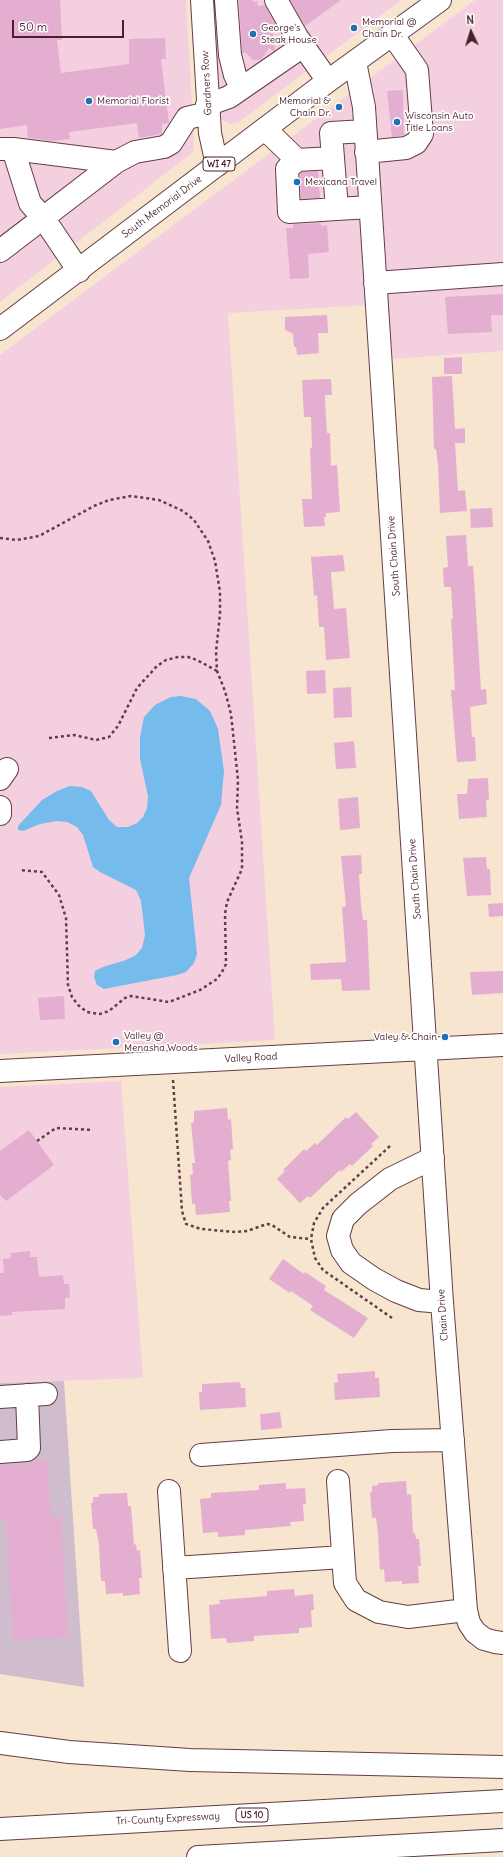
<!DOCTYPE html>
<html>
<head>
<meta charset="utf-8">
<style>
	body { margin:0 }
	#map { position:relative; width:503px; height:1857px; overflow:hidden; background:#f7e5d0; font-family:Delius,sans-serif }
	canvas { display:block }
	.north { position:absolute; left:451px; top:12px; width:40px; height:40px; -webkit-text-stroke:3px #fff; paint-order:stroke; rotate:356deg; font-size:11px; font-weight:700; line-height:16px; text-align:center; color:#4a1f2b }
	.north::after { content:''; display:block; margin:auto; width:14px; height:18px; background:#4a1f2b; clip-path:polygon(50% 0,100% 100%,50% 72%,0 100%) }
	.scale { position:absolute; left:12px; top:20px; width:112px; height:18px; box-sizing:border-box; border:2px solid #4a1f2b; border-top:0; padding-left:5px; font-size:12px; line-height:14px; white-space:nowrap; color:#4a1f2b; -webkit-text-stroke:3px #fff; paint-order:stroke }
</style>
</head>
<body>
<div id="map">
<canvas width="503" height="1857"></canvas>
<div class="north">N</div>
<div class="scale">50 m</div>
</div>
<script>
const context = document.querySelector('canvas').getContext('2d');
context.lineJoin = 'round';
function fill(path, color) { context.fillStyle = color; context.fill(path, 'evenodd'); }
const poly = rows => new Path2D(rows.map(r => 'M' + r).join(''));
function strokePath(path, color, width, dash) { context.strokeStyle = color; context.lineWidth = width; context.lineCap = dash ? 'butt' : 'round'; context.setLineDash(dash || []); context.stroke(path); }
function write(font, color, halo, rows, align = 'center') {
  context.font = font + ' Delius,sans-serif'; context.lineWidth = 3.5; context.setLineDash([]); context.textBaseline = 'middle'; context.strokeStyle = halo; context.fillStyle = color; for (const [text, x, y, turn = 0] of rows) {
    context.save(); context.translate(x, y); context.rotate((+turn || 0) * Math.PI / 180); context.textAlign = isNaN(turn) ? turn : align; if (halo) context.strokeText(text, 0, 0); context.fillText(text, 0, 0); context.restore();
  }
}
fill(poly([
	[0,0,186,0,194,141,193,152,0,302],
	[213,0,401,0,239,122,230,124,220,119,218,112],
	[475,0,503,0,503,351,391,359,387,304,228,313,275,1040,0,1054,0,355],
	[121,1081,143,1378,0,1383,0,1087]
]), '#f3cfdf');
fill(poly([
	[64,1381,84,1687,0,1674,0,1383]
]), '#cfbdce');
fill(poly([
	[181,696,196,699,210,711,218,729,224,771,221,805,189,878,197,954,194,963,186,972,177,975,104,989,97,985,94,977,95,971,103,967,126,960,136,955,142,948,145,935,143,917,141,901,136,890,100,872,93,867,83,835,77,827,67,822,57,821,40,824,23,831,18,830,18,826,42,800,57,791,70,786,82,787,91,791,109,820,117,827,128,827,137,823,143,817,147,808,148,796,140,759,140,737,144,717,155,705,171,697]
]), '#75bbec');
fill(poly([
	[0,0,60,0,62,40,57,40,61,73,129,64,129,39,165,38,166,59,161,59,169,123,162,124,162,134,139,138,137,123,69,132,70,139,53,141,28,138,27,125,0,129],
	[239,0,253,0,253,2,257,1,258,6,265,5,276,25,276,28,272,29,275,50,273,51,269,48,261,60,253,60,246,53,242,53],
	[290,0,341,0,305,26],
	[403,90,404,135,392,137,387,91],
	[318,171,320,198,301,199,300,174,302,172],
	[321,223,321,226,327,225,329,252,308,254,309,278,290,279,286,228,293,228,293,224],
	[503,294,503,315,491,315,492,332,448,334,445,297],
	[327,315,328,333,318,333,319,353,297,355,296,347,294,347,293,334,285,330,285,317],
	[462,357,462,374,444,374,444,358],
	[452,376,455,429,465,428,465,443,455,443,458,491,465,490,467,511,440,513,438,465,436,449,434,449,432,377],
	[331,379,332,395,325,395,325,400,327,433,330,433,331,466,337,465,340,512,326,513,326,517,324,517,325,526,304,527,302,499,312,499,310,448,312,448,311,417,304,417,302,380],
	[492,508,493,527,471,528,470,509],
	[466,535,468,566,473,566,475,594,481,690,486,689,487,704,470,707,472,737,475,737,476,761,457,762,451,690,455,690,452,634,451,619,453,619,451,587,444,587,443,568,448,567,446,536],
	[343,555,345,571,331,572,334,609,346,608,350,658,326,660,324,627,319,627,317,595,314,596,311,557],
	[325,670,326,693,307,694,306,671],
	[351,687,352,717,334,718,333,688],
	[354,741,356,768,336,769,334,743],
	[488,778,489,800,486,800,487,817,459,819,457,794,467,794,468,779],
	[358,797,360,828,340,830,338,799],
	[361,855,362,874,359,874,361,905,363,920,367,920,370,990,342,991,341,979,311,980,310,964,346,962,342,907,346,906,341,856],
	[486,857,487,869,490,869,491,895,467,896,463,858],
	[503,903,503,916,489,917,488,904],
	[503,971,503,993,472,995,470,972],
	[64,996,65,1019,40,1020,38,998],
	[227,1108,228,1120,231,1119,233,1149,230,1150,231,1160,228,1161,231,1201,229,1201,230,1212,196,1215,195,1204,192,1204,190,1175,193,1174,192,1163,195,1163,191,1123,194,1122,194,1111],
	[356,1112,379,1137,371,1144,373,1146,352,1166,350,1164,341,1172,340,1170,310,1198,308,1196,300,1203,277,1179,285,1171,283,1170,304,1149,306,1151,315,1143,317,1145,346,1117,348,1119],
	[29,1130,54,1165,6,1201,0,1195,0,1151],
	[30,1251,30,1257,37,1257,39,1277,63,1275,64,1284,69,1284,70,1297,65,1298,65,1309,12,1312,12,1315,0,1316,0,1273,4,1273,3,1259,11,1258,11,1253],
	[283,1259,304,1274,305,1272,326,1286,324,1290,368,1318,354,1338,310,1310,313,1306,291,1291,290,1293,269,1279],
	[375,1371,375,1378,379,1378,380,1397,335,1400,334,1383,338,1382,337,1374],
	[240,1382,241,1388,245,1388,246,1407,200,1410,199,1392,202,1392,202,1384],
	[280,1412,282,1428,261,1430,260,1414],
	[47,1459,51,1517,61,1516,68,1637,13,1640,6,1520,0,1520,0,1465,34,1463,34,1460],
	[406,1481,407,1495,411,1494,413,1533,415,1533,416,1539,419,1539,421,1566,418,1566,419,1583,402,1584,402,1581,385,1582,384,1569,380,1570,378,1534,376,1518,372,1518,370,1492,372,1492,372,1486,378,1485,378,1483],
	[286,1483,286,1489,305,1488,306,1504,303,1504,304,1521,290,1522,291,1526,245,1530,245,1535,218,1537,218,1532,203,1533,200,1499,211,1498,211,1493,259,1490,259,1485],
	[127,1493,128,1506,131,1506,134,1545,136,1544,137,1551,140,1550,142,1578,139,1578,140,1594,123,1596,123,1593,106,1594,105,1581,101,1581,99,1545,96,1529,93,1529,91,1503,93,1503,93,1497,99,1497,99,1494],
	[294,1589,295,1596,313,1594,314,1610,311,1610,312,1627,299,1628,299,1633,254,1636,254,1641,227,1643,226,1638,211,1639,209,1605,220,1604,219,1600,267,1596,267,1591]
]), '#e4aed1');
const minor = poly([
	[202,0,210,133,217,165],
	[226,0,230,55,235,75,242,88],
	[276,0,297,37,328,81],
	[355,62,364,107,442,1302,466,1610,469,1623,475,1632,484,1639,495,1642,503,1643],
	[207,105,229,97,303,46],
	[265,129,297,160,333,158,337,209,370,207],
	[0,149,13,149,30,203,44,219,79,271],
	[13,149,116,162],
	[366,152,406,148,416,143,422,134,417,70,392,34],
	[333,158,331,133,365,131],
	[297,160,287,169,289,212,337,209],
	[0,251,116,162,135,152,164,147,171,143,187,118,208,113],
	[375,283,503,274],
	[0,779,7,769],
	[0,807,0,814],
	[0,1071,503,1045],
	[433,1158,390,1179,358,1204,343,1219,338,1236,342,1250,351,1263,374,1279,396,1291,419,1300,442,1302],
	[0,1397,46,1394],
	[0,1452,27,1450,29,1448,27,1395],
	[201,1455,392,1441,453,1440],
	[338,1481,345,1583,356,1600,379,1612,408,1617,466,1610],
	[169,1491,180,1651],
	[174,1568,343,1557]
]);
const major = poly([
	[0,329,328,81,440,0]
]);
const highway = poly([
	[0,1743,69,1752,190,1760,503,1767],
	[0,1829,503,1801],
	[198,1857,503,1840]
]);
strokePath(minor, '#643d44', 24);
strokePath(major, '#643d44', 24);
strokePath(highway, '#643d44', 24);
strokePath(poly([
	[0,538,17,540,39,536,94,506,109,500,131,496,159,500,183,511,194,520,208,541,215,561,220,592,220,614,216,652,217,671,225,691,231,714,238,780,237,808,242,842,242,869,227,902,225,914,226,964,222,972,217,979,200,990,169,1002,131,996,125,998,109,1011,100,1014,87,1012,78,1005,72,997,68,985,66,918,59,895,42,872,19,870],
	[49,738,74,735,96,740,109,737,118,726,137,688,157,666,166,660,178,657,188,657,197,660,217,671],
	[173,1080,182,1211,186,1224,201,1229,236,1232,247,1231,267,1224,272,1225,290,1237,311,1239],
	[37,1141,56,1128,93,1130],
	[390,1146,323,1208,314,1223,311,1239,315,1258,323,1270,392,1318]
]), '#643d44', 2.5, [3, 3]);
strokePath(minor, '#fff', 22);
strokePath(major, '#fff', 22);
strokePath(highway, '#fff', 22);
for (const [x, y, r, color] of [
	[354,28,4,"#1f6fb2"],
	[253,34,4,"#1f6fb2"],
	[89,101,4,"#1f6fb2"],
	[339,107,4,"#1f6fb2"],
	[397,122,4,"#1f6fb2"],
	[297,182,4,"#1f6fb2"],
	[445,1037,4,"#1f6fb2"],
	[116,1042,4,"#1f6fb2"]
]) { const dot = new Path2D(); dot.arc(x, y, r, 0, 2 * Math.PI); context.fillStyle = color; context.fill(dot); strokePath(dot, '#fff', 1.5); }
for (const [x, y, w] of [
	[219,164,32],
	[252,1815,32]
]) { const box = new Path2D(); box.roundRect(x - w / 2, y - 7, w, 14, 3); context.fillStyle = '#fff'; context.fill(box); strokePath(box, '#4a1f2b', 1); }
write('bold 9px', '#4a1f2b', null, [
	["WI 47",219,164],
	["US 10",252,1815]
]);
write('10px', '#4a1f2b', '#fff', [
	["Memorial @",362,22],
	["Chain Dr.",362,34],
	["George's",261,28],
	["Steak House",261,40],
	["Memorial Florist",97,101],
	["Memorial &",331,101,"right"],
	["Chain Dr.",331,113,"right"],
	["Wisconsin Auto",405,116],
	["Title Loans",405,128],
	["Mexicana Travel",305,182],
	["Valley @",124,1036],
	["Menasha Woods",124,1048],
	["Valey & Chain",437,1037,"right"]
], 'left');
write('10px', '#4a1f2b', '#fff', [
	["Gardners Row",207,83,-93],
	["South Memorial Drive",162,207,-37],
	["South Chain Drive",394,556,-94],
	["South Chain Drive",415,879,-94],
	["Valley Road",251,1058,-3],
	["Chain Drive",443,1315,-94],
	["Tri-County Expressway",168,1819,-3]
]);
</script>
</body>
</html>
